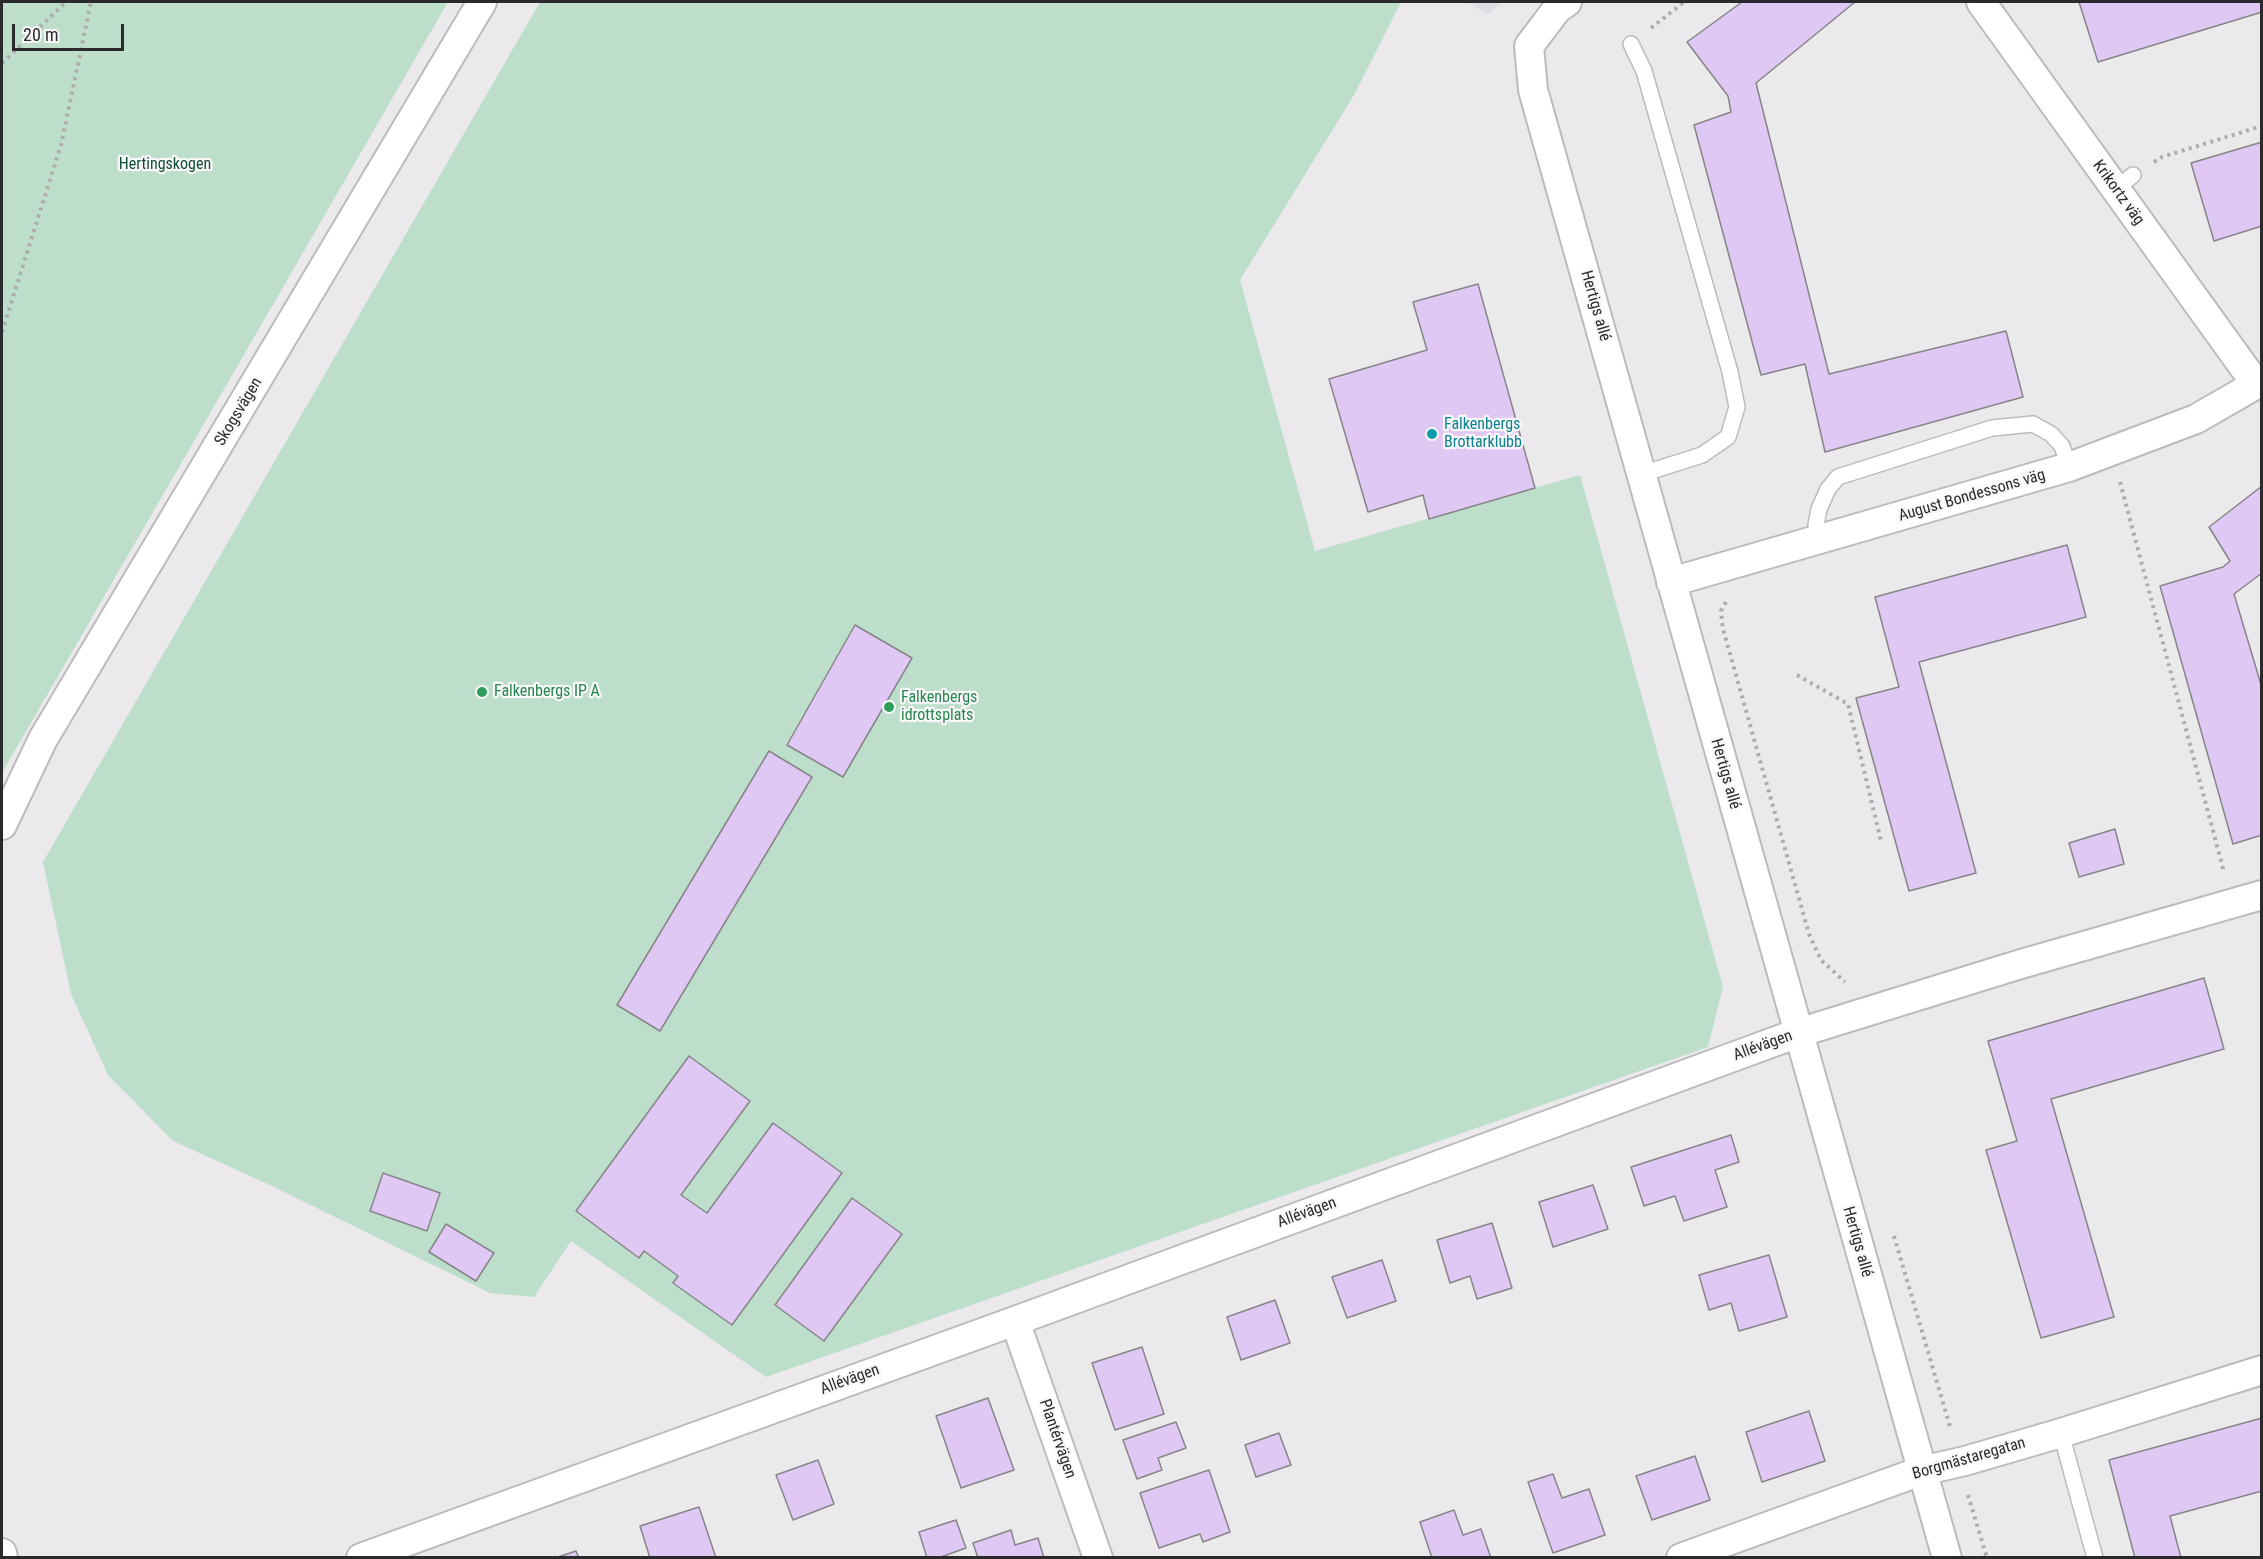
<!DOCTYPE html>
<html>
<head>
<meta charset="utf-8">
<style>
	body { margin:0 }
	#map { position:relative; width:2263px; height:1559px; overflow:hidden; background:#ebe9ec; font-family:"Roboto Condensed",sans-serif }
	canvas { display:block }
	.frame { position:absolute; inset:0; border:3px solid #2a292b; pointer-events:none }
	.scale { position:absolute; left:12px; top:24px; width:112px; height:27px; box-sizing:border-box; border:3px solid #2a292b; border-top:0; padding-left:8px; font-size:18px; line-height:21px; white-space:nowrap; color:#2a292b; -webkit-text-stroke:4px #f8f7fa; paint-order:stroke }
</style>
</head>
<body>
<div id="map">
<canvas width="2263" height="1559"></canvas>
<div class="frame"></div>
<div class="scale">20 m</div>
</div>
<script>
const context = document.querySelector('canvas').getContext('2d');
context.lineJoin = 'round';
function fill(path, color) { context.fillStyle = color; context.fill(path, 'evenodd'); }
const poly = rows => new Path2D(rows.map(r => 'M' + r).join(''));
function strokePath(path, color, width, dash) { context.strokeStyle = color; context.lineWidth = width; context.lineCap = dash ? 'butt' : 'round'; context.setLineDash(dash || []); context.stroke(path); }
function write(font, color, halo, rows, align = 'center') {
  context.font = font + ' "Roboto Condensed",sans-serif'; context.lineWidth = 4.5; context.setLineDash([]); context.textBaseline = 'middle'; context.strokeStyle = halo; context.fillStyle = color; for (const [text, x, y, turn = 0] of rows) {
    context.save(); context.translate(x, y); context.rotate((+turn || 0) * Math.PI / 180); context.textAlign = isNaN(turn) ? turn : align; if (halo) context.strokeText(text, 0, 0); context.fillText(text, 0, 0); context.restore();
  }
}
fill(poly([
	[1468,2,1503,2,1487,15]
]), '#e1dce6');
fill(poly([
	[2,2,448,2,2,773],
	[540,2,1401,2,1354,95,1240,280,1315,551,1580,475,1723,987,1708,1047,766,1377,571,1241,534,1297,490,1293,272,1186,173,1141,108,1075,71,994,43,862]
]), '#bddecb');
const building = poly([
	[1742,2,1855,2,1756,83,1829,374,2006,331,2023,397,1825,452,1805,364,1761,375,1694,125,1731,112,1728,96,1687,42,1742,2],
	[2079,2,2262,2,2262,12,2098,62,2079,2],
	[2262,142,2262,226,2214,241,2191,163,2262,142],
	[1478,284,1535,488,1429,519,1423,495,1368,512,1329,379,1427,350,1413,302,1478,284],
	[2262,486,2262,573,2234,594,2262,688,2262,835,2233,844,2160,586,2223,567,2230,561,2209,527,2262,486],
	[2067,545,2086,617,1919,662,1976,873,1909,891,1856,698,1899,687,1875,597,2067,545],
	[855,625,912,658,843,777,787,745,855,625],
	[769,751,812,777,660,1031,617,1005,769,751],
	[2115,829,2124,864,2079,877,2069,843,2115,829],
	[2204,978,2224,1049,2051,1099,2114,1317,2041,1338,1986,1150,2017,1141,1988,1041,2204,978],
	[689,1056,750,1101,681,1195,707,1213,773,1123,842,1173,732,1325,673,1283,678,1276,644,1251,639,1258,576,1211,689,1056],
	[1731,1135,1739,1162,1715,1170,1727,1207,1684,1221,1675,1196,1644,1206,1631,1167,1731,1135],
	[383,1173,440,1193,427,1231,370,1211,383,1173],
	[1593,1185,1608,1229,1553,1247,1539,1202,1593,1185],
	[852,1198,902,1234,824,1341,775,1305,852,1198],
	[1492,1223,1512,1288,1477,1299,1470,1276,1450,1283,1437,1240,1492,1223],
	[446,1224,494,1253,476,1281,429,1252,446,1224],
	[1769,1255,1787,1317,1739,1331,1731,1303,1709,1310,1699,1275,1769,1255],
	[1382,1260,1396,1301,1347,1318,1332,1277,1382,1260],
	[1275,1300,1290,1343,1241,1360,1227,1317,1275,1300],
	[1142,1347,1164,1414,1115,1430,1092,1363,1142,1347],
	[988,1398,1014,1470,961,1488,936,1416,988,1398],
	[1809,1411,1825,1461,1762,1482,1746,1432,1809,1411],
	[2262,1418,2262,1491,2170,1516,2181,1558,2135,1558,2109,1460,2262,1418],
	[1176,1422,1186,1448,1158,1458,1162,1470,1137,1479,1123,1440,1176,1422],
	[1279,1433,1291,1465,1256,1477,1245,1445,1279,1433],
	[1695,1456,1710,1500,1652,1520,1636,1476,1695,1456],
	[818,1460,834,1504,793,1520,776,1475,818,1460],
	[1209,1470,1230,1532,1203,1542,1200,1534,1159,1548,1140,1493,1209,1470],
	[1553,1474,1562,1498,1589,1489,1605,1535,1553,1553,1528,1482,1553,1474],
	[699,1507,716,1558,650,1558,640,1526,699,1507],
	[1454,1510,1463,1535,1481,1529,1491,1558,1432,1558,1420,1522,1454,1510],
	[956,1520,966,1548,938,1558,927,1558,919,1532,956,1520],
	[1011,1530,1015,1545,1038,1538,1044,1558,978,1558,973,1543,1011,1530],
	[576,1551,579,1558,555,1558,576,1551]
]);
fill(building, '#e0c8f4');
strokePath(building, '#868588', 1.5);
const lane = poly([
	[1631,44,1644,71,1730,372,1737,407,1728,437,1702,455,1642,474],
	[2116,189,2133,175],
	[1821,540,1816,525,1819,509,1828,489,1838,477,1992,428,2033,424,2051,434,2062,446,2069,467],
	[2061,1433,2095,1558]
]);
const street = poly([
	[1567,2,1557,9,1529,46,1533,90,1947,1558],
	[1981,2,2256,384],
	[1671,582,2069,467,2196,419,2262,381],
	[2,825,43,739,482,2],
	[1015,1321,1098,1558],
	[2,1553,3,1558],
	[361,1558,1015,1321,1798,1033,2021,964,2262,895],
	[1681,1558,1921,1471,1965,1461,2061,1433,2262,1370]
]);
strokePath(lane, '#bcbabd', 18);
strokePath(street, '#bcbabd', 32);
strokePath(poly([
	[1651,28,1684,2],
	[2,63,66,2],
	[2154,162,2162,157,2262,126],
	[2,332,61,145,91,2],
	[2120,482,2224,872],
	[1726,602,1721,611,1723,629,1809,934,1821,960,1845,982],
	[1797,675,1848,704,1881,841],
	[1894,1236,1951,1430],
	[1968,1495,1987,1558]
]), '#adabae', 4, [3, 4.5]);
strokePath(lane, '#fff', 15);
strokePath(street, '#fff', 28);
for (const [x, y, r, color] of [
	[1432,434,6,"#0f9aa8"],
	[482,692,6,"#2e9e5b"],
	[889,707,6,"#2e9e5b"]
]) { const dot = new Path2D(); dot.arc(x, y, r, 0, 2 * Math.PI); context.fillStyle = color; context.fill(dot); strokePath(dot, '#f8f7fa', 2); }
write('16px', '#124e34', '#f8f7fa', [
	["Hertingskogen",165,165]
]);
write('16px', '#2a292b', '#f8f7fa', [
	["Krikortz väg",2118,193,54],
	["Hertigs allé",1595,306,74],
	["Skogsvägen",239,412,-59],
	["August Bondessons väg",1972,496,-16],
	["Hertigs allé",1725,774,74],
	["Allévägen",1763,1046,-20],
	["Allévägen",1307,1213,-20],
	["Hertigs allé",1857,1242,74],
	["Allévägen",850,1380,-20],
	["Plantérvägen",1057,1439,71],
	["Borgmästaregatan",1969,1459,-16]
]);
write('16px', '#0d838f', '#f8f7fa', [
	["Falkenbergs",1444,425],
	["Brottarklubb",1444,443]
], 'left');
write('16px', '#27864d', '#f8f7fa', [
	["Falkenbergs IP A",494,692],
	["Falkenbergs",901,698],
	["idrottsplats",901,716]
], 'left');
</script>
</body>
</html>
